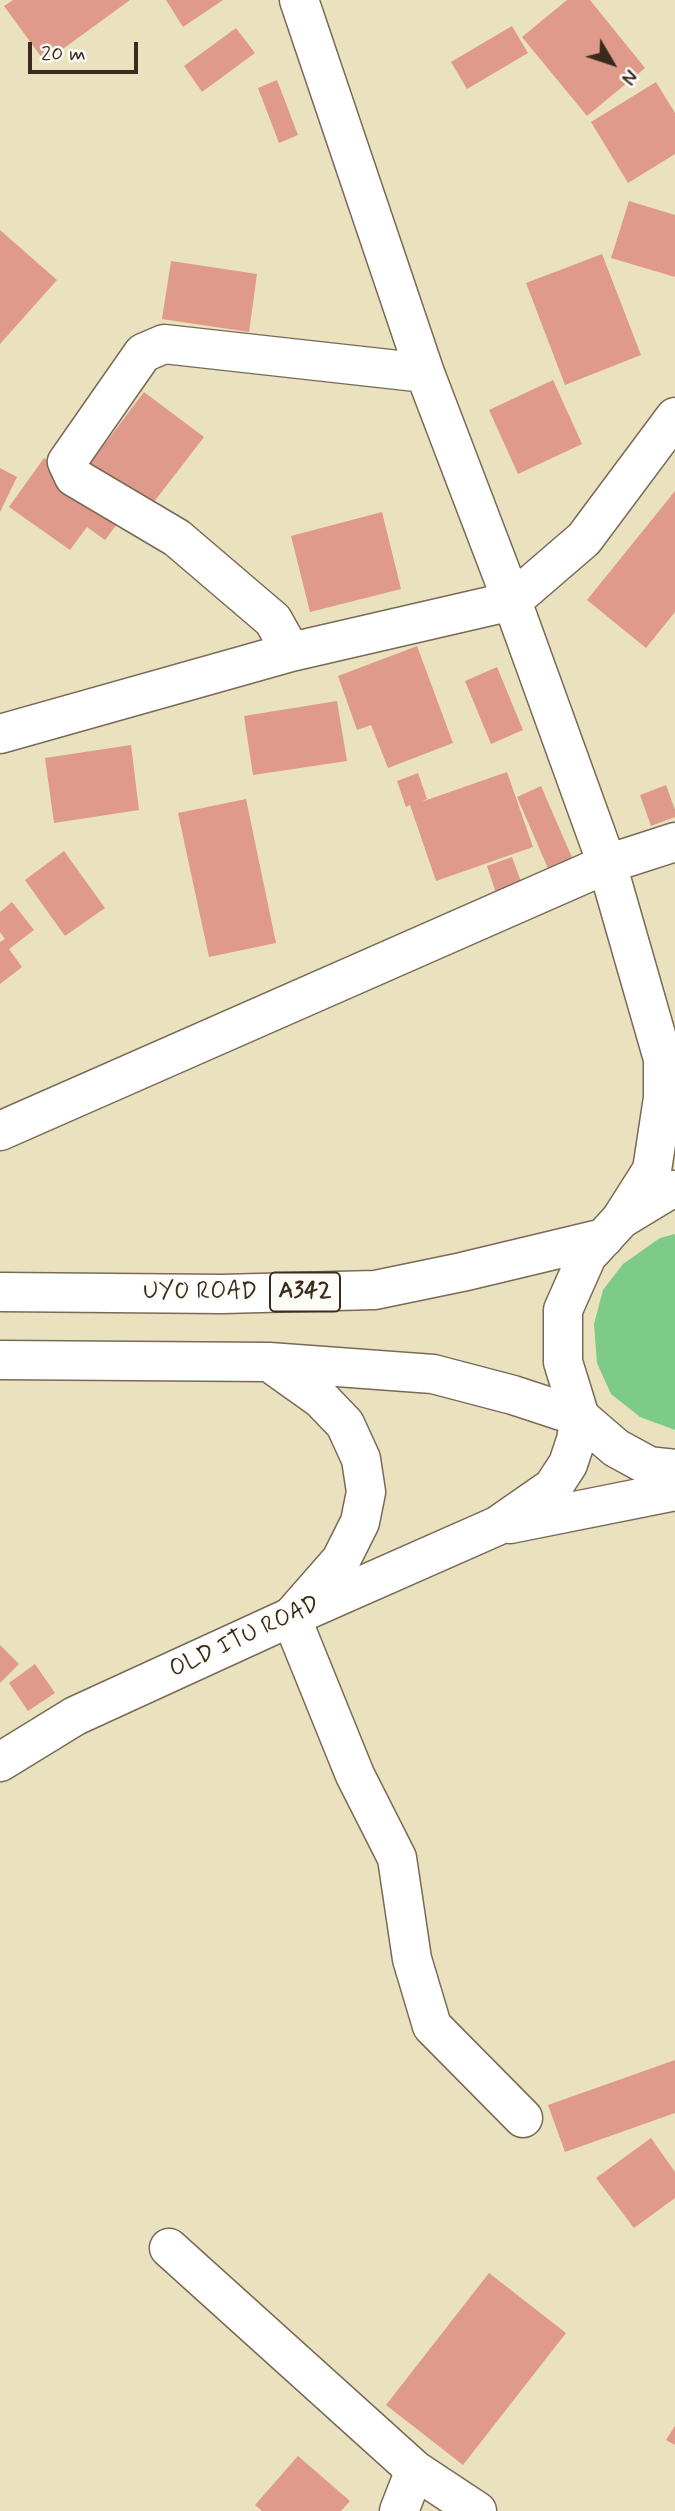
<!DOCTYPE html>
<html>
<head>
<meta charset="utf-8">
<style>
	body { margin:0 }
	#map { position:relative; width:675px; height:2511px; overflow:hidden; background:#eae1be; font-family:Mynerve,sans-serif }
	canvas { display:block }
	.north { position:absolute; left:577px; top:28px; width:70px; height:70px; -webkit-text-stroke:5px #fdfcf7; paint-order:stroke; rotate:129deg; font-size:19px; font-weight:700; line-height:28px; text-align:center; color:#3b2a1e }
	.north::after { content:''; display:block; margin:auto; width:24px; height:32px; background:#3b2a1e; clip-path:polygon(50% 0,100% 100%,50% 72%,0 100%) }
	.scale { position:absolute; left:28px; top:42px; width:110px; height:32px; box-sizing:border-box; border:4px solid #3b2a1e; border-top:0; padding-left:9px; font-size:21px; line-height:24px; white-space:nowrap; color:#3b2a1e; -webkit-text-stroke:5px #fdfcf7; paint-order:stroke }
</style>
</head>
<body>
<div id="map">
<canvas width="675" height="2511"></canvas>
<div class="north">N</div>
<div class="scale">20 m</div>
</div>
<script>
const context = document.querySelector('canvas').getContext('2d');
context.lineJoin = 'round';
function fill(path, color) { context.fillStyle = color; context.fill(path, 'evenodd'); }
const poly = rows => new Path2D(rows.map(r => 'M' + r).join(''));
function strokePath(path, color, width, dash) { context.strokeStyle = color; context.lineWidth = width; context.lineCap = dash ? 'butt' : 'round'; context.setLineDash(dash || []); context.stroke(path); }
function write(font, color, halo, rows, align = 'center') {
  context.font = font + ' Mynerve,sans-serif'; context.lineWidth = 5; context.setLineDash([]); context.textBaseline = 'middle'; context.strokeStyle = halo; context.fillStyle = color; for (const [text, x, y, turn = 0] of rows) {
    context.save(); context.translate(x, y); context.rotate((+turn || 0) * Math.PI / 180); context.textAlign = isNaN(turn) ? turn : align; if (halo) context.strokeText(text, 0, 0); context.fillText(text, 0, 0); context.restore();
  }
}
fill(poly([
	[675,1234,675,1430,640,1417,611,1394,597,1363,594,1324,603,1290,623,1264,660,1238]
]), '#7eca88');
fill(poly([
	[13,0,130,0,45,62,4,6],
	[166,0,223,0,183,27],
	[567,0,590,0,645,68,587,116,522,37],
	[512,26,528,53,467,89,451,62],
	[236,28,255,53,202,92,184,66],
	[277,80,298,135,279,143,258,88],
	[656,82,675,113,675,154,628,183,591,122],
	[629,201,675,215,675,277,611,258],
	[0,230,57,280,0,344],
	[602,254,641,355,565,385,526,283],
	[171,261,257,274,249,332,162,319],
	[553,380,582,444,518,474,489,410],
	[144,392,204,437,147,511,88,466],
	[44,458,124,515,105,540,87,527,70,550,9,507],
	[0,468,17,477,0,512],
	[675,491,675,612,646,648,587,600],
	[382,512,401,589,310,612,291,536],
	[417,646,453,743,388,768,371,725,357,730,338,676],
	[497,667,523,730,491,744,465,681],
	[337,701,347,761,253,775,244,716],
	[131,745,139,810,54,823,45,758],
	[507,772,533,847,436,881,410,805,406,807,397,781,418,773,427,799,421,802],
	[666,785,675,810,675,817,651,826,640,795],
	[541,786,574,862,550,873,517,797],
	[246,799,276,943,209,957,178,813],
	[64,851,105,908,65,936,25,880],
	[512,857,524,890,498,899,487,866],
	[12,902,34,930,9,949,22,967,0,984,0,942,5,939,0,932,0,912],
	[0,1645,19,1664,0,1683],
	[35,1664,55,1693,28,1711,9,1683],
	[675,2060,675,2113,565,2152,548,2105],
	[651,2138,675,2172,675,2198,634,2228,596,2178],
	[489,2273,566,2333,463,2465,386,2405],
	[675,2426,675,2445,666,2440],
	[298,2456,350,2501,341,2511,262,2511,255,2505]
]), '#e09a8b');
const minor = poly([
	[299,0,425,373,512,601,607,864,663,1059,663,1098,652,1170,621,1219],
	[291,652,273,620,177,538,74,477,67,462,143,353,164,344,425,373],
	[0,734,291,652,512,601,584,539,675,417],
	[0,1131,607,864,675,842],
	[291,1617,355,1775,397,1858,412,1959,432,2026,523,2118],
	[169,2248,415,2470,477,2511],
	[399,2511,415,2470]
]);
const tertiary = poly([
	[510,1524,675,1491],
	[0,1762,75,1716,291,1617,497,1526,553,1487,568,1464,576,1440,580,1417]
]);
const trunk = poly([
	[675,1190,669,1190,621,1219,587,1256,563,1310,563,1362,580,1417,616,1448,649,1466,675,1469],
	[0,1292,222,1294,375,1290,462,1272,604,1238],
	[0,1360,269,1362,433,1374,513,1395,580,1417],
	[269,1362,321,1399,345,1424,361,1459,366,1492,360,1522,341,1560,291,1617]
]);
strokePath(minor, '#786a56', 41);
strokePath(tertiary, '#786a56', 41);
strokePath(trunk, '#786a56', 41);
strokePath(minor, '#fff', 38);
strokePath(tertiary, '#fff', 38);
strokePath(trunk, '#fff', 38);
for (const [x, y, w] of [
	[305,1292,70]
]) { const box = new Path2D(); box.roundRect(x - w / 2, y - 19.5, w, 39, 5); context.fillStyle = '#fdfcf7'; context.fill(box); strokePath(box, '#3b2a1e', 2); }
write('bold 23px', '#3b2a1e', null, [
	["A342",305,1292]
]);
write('24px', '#3b2a1e', '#fdfcf7', [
	["UYO ROAD",200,1293],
	["OLD ITU ROAD",245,1638,-25]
]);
</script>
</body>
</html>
